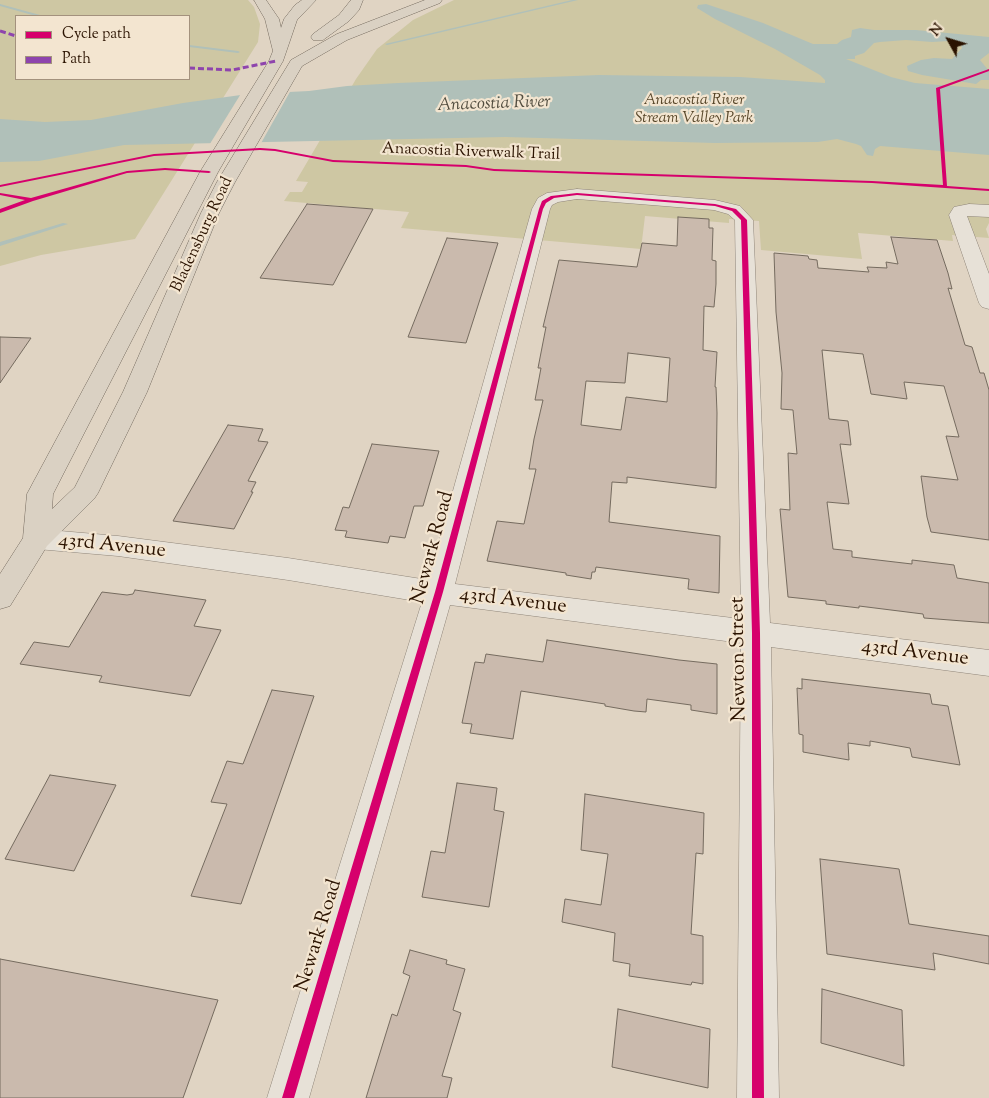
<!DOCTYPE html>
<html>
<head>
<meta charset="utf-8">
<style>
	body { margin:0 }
	#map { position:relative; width:989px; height:1098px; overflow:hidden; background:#e0d4c3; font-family:"Sorts Mill Goudy",serif }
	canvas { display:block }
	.legend { position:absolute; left:15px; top:15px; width:175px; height:65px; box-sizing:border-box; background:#f3e5d0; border:1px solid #a3917d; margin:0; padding:6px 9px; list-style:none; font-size:15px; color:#2b1300 }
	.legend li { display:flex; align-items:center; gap:10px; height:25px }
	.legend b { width:25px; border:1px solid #a3917d }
	.north { position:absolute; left:924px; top:15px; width:50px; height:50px; -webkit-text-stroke:4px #f3e5d0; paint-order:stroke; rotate:309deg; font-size:14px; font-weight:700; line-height:20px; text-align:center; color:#2b1300 }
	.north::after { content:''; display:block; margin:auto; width:18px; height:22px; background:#2b1300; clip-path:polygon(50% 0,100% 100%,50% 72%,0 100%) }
</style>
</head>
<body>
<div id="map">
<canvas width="989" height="1098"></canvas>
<ul class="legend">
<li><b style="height:6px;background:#d6006c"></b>Cycle path</li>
<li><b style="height:6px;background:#8e44ad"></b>Path</li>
</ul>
<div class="north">N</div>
</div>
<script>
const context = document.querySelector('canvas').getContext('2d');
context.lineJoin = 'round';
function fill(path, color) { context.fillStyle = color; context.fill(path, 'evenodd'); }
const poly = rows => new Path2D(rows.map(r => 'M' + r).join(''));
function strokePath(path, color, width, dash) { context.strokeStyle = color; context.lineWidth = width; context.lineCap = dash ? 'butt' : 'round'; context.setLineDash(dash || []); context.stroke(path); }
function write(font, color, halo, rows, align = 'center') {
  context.font = font + ' "Sorts Mill Goudy",serif'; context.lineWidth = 4.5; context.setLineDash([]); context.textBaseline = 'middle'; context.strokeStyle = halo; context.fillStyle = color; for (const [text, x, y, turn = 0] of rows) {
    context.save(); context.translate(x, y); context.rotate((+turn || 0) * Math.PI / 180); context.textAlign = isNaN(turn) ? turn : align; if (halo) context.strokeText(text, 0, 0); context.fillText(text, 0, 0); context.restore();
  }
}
fill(poly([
	[0,0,248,0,254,7,260,24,258,42,135,239,41,255,0,266],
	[16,16,189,16,189,79,16,79],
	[454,0,989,0,989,223,986,229,989,238,952,235,953,241,858,233,862,259,761,250,759,221,729,219,729,223,645,216,641,249,401,228,409,212,284,201,290,192,302,192,308,182,296,181,356,79,377,49,413,20]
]), '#cec7a3');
fill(poly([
	[706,4,763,23,813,44,837,44,842,40,851,37,852,30,860,28,874,30,916,30,989,37,989,53,980,60,989,71,989,80,981,80,976,84,922,75,908,71,907,66,921,60,934,58,952,59,962,48,961,45,949,41,932,42,906,40,880,42,874,43,864,53,855,56,855,59,846,59,891,77,915,83,989,89,989,155,880,146,875,149,873,156,867,155,861,146,856,144,837,139,818,142,715,143,505,137,124,145,39,161,0,162,0,119,45,122,91,120,183,103,248,94,309,91,347,86,398,83,599,75,740,77,825,83,825,80,820,75,775,49,715,19,697,8,698,5]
]), '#b0c0b9');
fill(poly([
	[291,90,260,145,208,147,242,92]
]), '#e0d4c3');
fill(poly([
	[572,0,578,0,387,45,385,44,572,0],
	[0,4,40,15,41,16,36,16,0,6,0,4],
	[189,45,238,51,240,52,238,53,189,47,189,45],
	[63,223,68,224,0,246,0,242,63,223]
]), '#b0c0b9');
const building = poly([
	[307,204,373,209,333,285,260,278,307,204],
	[678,217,709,219,709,228,713,228,712,260,716,261,716,284,714,307,704,306,703,350,717,352,715,387,716,387,717,413,716,488,627,477,627,483,612,482,609,522,720,536,719,593,688,589,689,579,596,567,595,572,592,572,591,579,566,575,566,573,487,561,497,521,524,524,536,469,529,469,534,439,543,400,535,400,541,368,538,368,546,327,543,327,559,260,637,267,642,243,677,246,678,217],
	[628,353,670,358,667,402,626,397,621,430,581,425,586,381,625,383,628,353],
	[891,237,937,240,948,273,952,289,948,288,965,345,972,347,980,373,984,373,989,390,989,540,931,532,927,517,921,476,958,480,946,436,959,437,944,386,904,382,907,399,871,394,863,354,822,350,829,419,848,421,851,445,840,444,849,504,827,502,833,549,852,551,852,557,912,564,912,560,954,565,957,578,989,583,989,623,924,618,923,614,859,606,859,608,826,604,826,601,788,597,780,509,790,510,788,453,797,454,793,410,781,409,782,373,776,312,774,253,808,256,809,259,817,260,818,268,869,272,867,267,887,268,886,262,898,264,891,237],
	[447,238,498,243,466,343,408,337,447,238],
	[0,337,31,338,0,383,0,337],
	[228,425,263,429,258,441,268,442,248,481,256,482,251,492,253,492,234,529,173,521,228,425],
	[372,444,439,451,423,506,414,506,405,538,390,536,388,543,345,537,347,531,335,530,343,507,349,508,372,444],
	[135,590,206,600,194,626,221,630,190,696,99,682,102,676,20,664,34,642,69,647,102,592,127,595,133,594,135,590],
	[547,640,679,660,717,664,717,714,691,710,691,705,647,699,646,712,634,711,605,706,605,704,521,691,513,739,470,733,472,724,462,723,475,662,484,663,486,654,543,662,547,640],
	[802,679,930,694,932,704,948,706,960,765,912,757,910,748,870,741,870,746,848,743,849,760,803,752,803,735,799,734,797,688,802,689,802,679],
	[272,690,314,696,241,904,191,896,227,804,211,802,227,761,243,764,272,690],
	[50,775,116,785,74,871,5,859,50,775],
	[457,783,497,788,494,810,504,812,489,907,422,897,431,851,445,853,457,783],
	[585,794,704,813,703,854,696,853,691,934,703,936,703,984,692,982,691,985,629,976,630,964,613,961,615,933,562,922,565,899,601,905,608,854,581,850,585,794],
	[820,859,899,869,909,924,989,936,989,964,933,953,935,970,827,954,820,859],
	[410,950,447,960,446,964,465,969,453,1010,461,1013,442,1076,452,1078,447,1098,366,1098,392,1014,397,1016,410,976,403,973,410,950],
	[0,959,218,1000,183,1098,0,1098,0,959],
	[822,989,902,1010,904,1066,821,1043,822,989],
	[618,1009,710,1029,708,1088,612,1067,618,1009]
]);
fill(building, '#cabaad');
strokePath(building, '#756b5f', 1);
const minor = poly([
	[577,189,715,200,740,206,753,220,770,623,989,650,989,676,771,647,779,1098,737,1098,741,643,450,605,309,1098,267,1098,422,602,288,580,118,556,37,549,27,546,23,539,27,532,37,529,118,536,288,558,428,580,532,209,538,198,547,193,577,189],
	[577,199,714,210,728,214,735,220,741,619,455,584,550,209,552,205,558,202,577,199],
	[969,204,989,205,989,217,967,216,989,274,989,309,982,307,979,303,949,215,954,207,969,204]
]);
const major = poly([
	[254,0,266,0,279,19,281,28,284,19,295,5,302,0,316,0,297,20,283,61,218,172,53,494,52,509,75,487,123,392,201,213,217,182,291,60,337,34,425,0,442,0,440,3,347,40,302,66,235,182,219,213,147,392,98,493,94,499,47,546,10,606,0,609,0,574,23,538,27,494,200,172,269,61,273,51,265,19,254,0],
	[351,0,363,0,359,10,349,21,323,40,313,40,311,37,313,34,339,15,351,0]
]);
strokePath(minor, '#8f8579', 1);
strokePath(major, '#756b5f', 1);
fill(minor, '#e7e1d7');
fill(major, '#dad1c3');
strokePath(poly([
	[0,31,16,36],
	[189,68,232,70,276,61]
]), '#8e44ad', 3, [6, 3]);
fill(poly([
	[989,69,989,71,940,89,947,186,989,189,989,191,872,183,494,171,466,167,333,162,275,151,260,150,154,156,0,187,0,185,154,154,260,148,275,149,333,160,466,165,494,169,872,181,943,185,936,88,989,69],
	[165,168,209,171,211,172,209,173,165,170,127,173,33,201,0,213,0,209,25,200,0,195,0,193,31,198,127,171,165,168],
	[577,193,715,204,736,209,747,220,760,633,764,1098,752,1098,752,633,741,220,732,211,715,206,577,195,554,198,546,203,543,209,443,592,294,1098,282,1098,435,592,539,209,542,201,551,196,577,193]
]), '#d6006c');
write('italic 16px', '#574629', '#f3e5d0', [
	["Anacostia River",694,101],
	["Stream Valley Park",694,119]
]);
write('16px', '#2b1300', '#f3e5d0', [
	["Anacostia Riverwalk Trail",471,153,2],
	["Bladensburg Road",203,235,-65]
]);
write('italic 18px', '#524d3f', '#f3e5d0', [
	["Anacostia River",494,105,-2]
]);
write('20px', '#2b1300', '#f3e5d0', [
	["43rd Avenue",112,547,6],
	["Newark Road",434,548,-75],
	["43rd Avenue",513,602,7],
	["43rd Avenue",915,654,7],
	["Newton Street",740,659,-91],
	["Newark Road",320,936,-73]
]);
</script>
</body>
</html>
